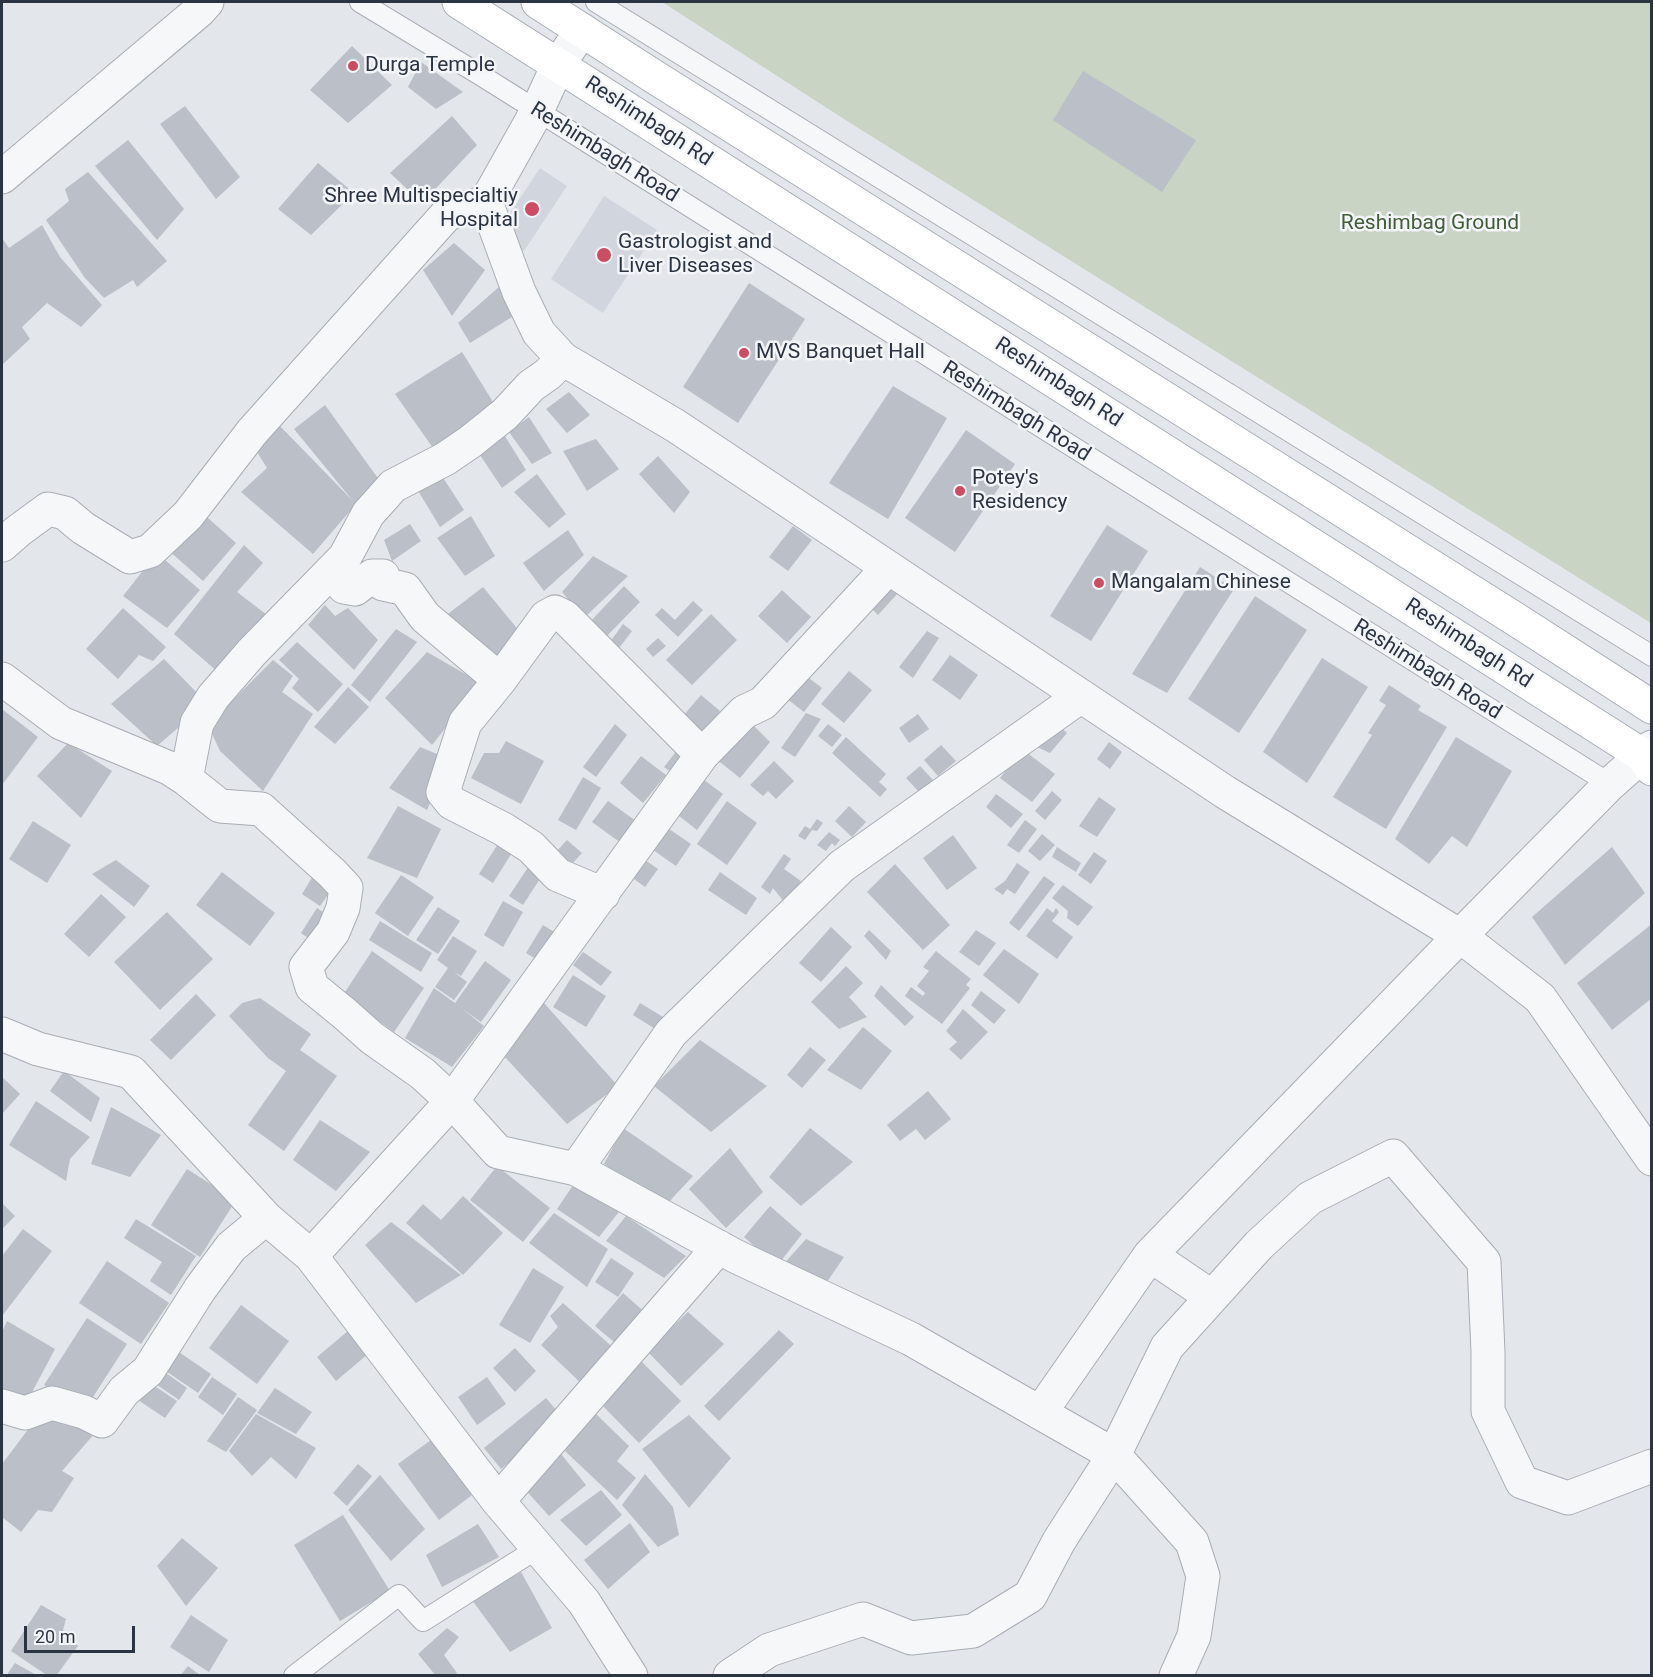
<!DOCTYPE html>
<html>
<head>
<meta charset="utf-8">
<style>
	body { margin:0 }
	#map { position:relative; width:1653px; height:1677px; overflow:hidden; background:#e3e6eb; font-family:Roboto,sans-serif }
	canvas { display:block }
	.frame { position:absolute; inset:0; border:3px solid #2b3443; pointer-events:none }
	.scale { position:absolute; left:24px; top:1626px; width:111px; height:27px; box-sizing:border-box; border:3px solid #2b3443; border-top:0; padding-left:8px; font-size:18px; line-height:21px; white-space:nowrap; color:#2b3443; -webkit-text-stroke:4px #f3f5f8; paint-order:stroke }
</style>
</head>
<body>
<div id="map">
<canvas width="1653" height="1677"></canvas>
<div class="frame"></div>
<div class="scale">20 m</div>
</div>
<script>
const context = document.querySelector('canvas').getContext('2d');
context.lineJoin = 'round';
function fill(path, color) { context.fillStyle = color; context.fill(path, 'evenodd'); }
const poly = rows => new Path2D(rows.map(r => 'M' + r).join(''));
function strokePath(path, color, width, dash) { context.strokeStyle = color; context.lineWidth = width; context.lineCap = dash ? 'butt' : 'round'; context.setLineDash(dash || []); context.stroke(path); }
function write(font, color, halo, rows, align = 'center') {
  context.font = font + ' Roboto,sans-serif'; context.lineWidth = 5; context.setLineDash([]); context.textBaseline = 'middle'; context.strokeStyle = halo; context.fillStyle = color; for (const [text, x, y, turn = 0] of rows) {
    context.save(); context.translate(x, y); context.rotate((+turn || 0) * Math.PI / 180); context.textAlign = isNaN(turn) ? turn : align; if (halo) context.strokeText(text, 0, 0); context.fillText(text, 0, 0); context.restore();
  }
}
fill(poly([
	[540,168,567,186,524,251,497,233],
	[604,196,657,230,603,313,551,279]
]), '#d1d5dd');
fill(poly([
	[662,2,1651,2,1651,623,855,126]
]), '#c9d4c4');
fill(poly([
	[352,46,392,85,348,123,310,90],
	[421,62,463,92,436,109,408,87],
	[1083,71,1196,140,1162,192,1053,120],
	[185,106,240,177,216,199,160,124],
	[452,116,477,145,422,203,390,173],
	[128,140,184,209,157,240,95,166],
	[318,163,354,193,311,235,278,209],
	[88,172,167,261,137,287,133,280,104,298,85,278,46,220,69,201,65,189],
	[42,225,60,257,102,305,81,327,47,303,22,327,30,339,2,365,2,238,9,248],
	[454,243,485,270,452,316,423,270],
	[749,283,805,319,738,423,683,387],
	[500,286,520,312,470,343,458,323],
	[462,352,498,410,433,448,395,394],
	[893,386,947,418,888,519,829,483],
	[569,392,590,415,567,433,546,409],
	[325,405,380,481,356,504,313,554,241,492,267,468,252,444,276,422,353,501,294,429],
	[529,417,552,453,532,464,509,432],
	[966,430,1015,464,955,552,905,518],
	[503,433,526,470,502,488,478,452],
	[596,439,619,469,587,491,563,451],
	[658,456,690,492,674,513,639,474],
	[440,473,464,510,440,527,417,489],
	[537,474,566,514,549,528,514,492],
	[199,510,236,543,203,581,166,548],
	[471,516,495,556,465,576,437,538],
	[410,524,421,541,392,561,384,540],
	[1107,525,1148,551,1091,641,1050,616],
	[793,526,812,540,788,571,769,557],
	[568,530,584,555,544,591,523,563],
	[244,545,263,563,237,592,267,615,218,672,174,634],
	[157,553,200,590,167,628,123,596],
	[593,556,628,576,584,618,562,592],
	[1200,567,1234,589,1167,693,1132,674],
	[886,582,898,593,878,615,866,603],
	[624,586,640,602,603,640,587,625],
	[483,587,525,638,496,673,444,617],
	[782,590,811,617,787,643,758,616],
	[1255,596,1307,630,1239,733,1188,699],
	[693,601,703,610,678,637,655,615,662,608,675,620],
	[325,605,335,616,348,608,378,640,354,670,308,625],
	[123,608,166,647,153,661,139,655,118,679,86,649],
	[711,614,737,640,692,685,666,660],
	[623,624,632,631,616,652,607,646],
	[396,629,417,642,370,702,351,685],
	[927,631,939,638,913,678,899,667],
	[658,638,666,646,653,657,646,649],
	[297,642,343,684,318,712,292,688,299,679,279,660],
	[427,652,481,683,432,745,385,698],
	[950,655,978,675,960,700,932,680],
	[1322,658,1368,687,1307,783,1263,752],
	[164,659,207,703,157,746,111,704],
	[273,660,293,676,282,692,313,714,263,791,220,751,208,725],
	[849,671,872,690,844,723,821,704],
	[801,672,822,688,804,712,782,695],
	[1389,685,1421,706,1418,710,1447,727,1386,829,1333,797,1372,735,1368,733,1386,705,1379,701],
	[348,687,369,707,335,744,314,727],
	[701,695,720,711,701,734,682,717],
	[2,709,38,737,2,785],
	[806,713,821,719,795,757,781,748],
	[918,714,929,729,909,743,899,728],
	[748,720,770,742,740,778,716,759],
	[615,724,627,735,596,777,583,767],
	[828,724,842,735,832,747,818,736],
	[1057,724,1067,733,1050,753,1037,747],
	[846,737,886,774,879,782,887,789,880,797,832,753],
	[1456,737,1512,771,1467,847,1452,836,1429,864,1395,839],
	[506,741,544,761,521,804,471,778,484,753,499,753],
	[1109,742,1122,752,1110,769,1097,759],
	[68,743,112,771,81,818,37,776],
	[941,745,956,761,938,776,924,760],
	[420,747,449,759,427,810,389,788],
	[678,749,689,757,675,775,664,767],
	[1022,749,1055,774,1032,802,1000,778],
	[641,756,666,775,643,803,620,783],
	[774,761,794,781,776,799,768,791,763,796,750,785],
	[920,766,933,780,919,792,906,778],
	[583,777,601,788,576,830,558,820],
	[700,777,723,794,697,830,674,812],
	[1052,791,1062,800,1045,820,1035,811],
	[996,794,1023,814,1011,828,986,807],
	[1099,797,1116,809,1097,837,1079,826],
	[608,801,636,821,621,843,592,822],
	[727,801,757,823,727,865,697,844],
	[398,806,441,829,417,878,367,858],
	[849,806,866,822,852,837,835,821],
	[817,819,823,823,817,831,812,830,805,840,798,836,805,826,810,829],
	[1025,820,1037,829,1019,853,1007,845],
	[33,821,71,845,47,883,9,859],
	[662,824,691,844,676,866,646,845],
	[829,832,840,840,835,846,832,843,826,851,817,845],
	[1042,834,1055,845,1040,861,1028,851],
	[953,835,977,868,947,890,923,858],
	[501,839,515,848,493,883,479,874],
	[567,840,582,853,570,866,556,852],
	[1057,847,1081,863,1076,872,1052,857],
	[1612,847,1645,893,1565,965,1532,917],
	[1094,852,1107,861,1091,884,1078,875],
	[784,854,791,859,784,869,801,881,785,903,773,888,770,894,761,887],
	[639,856,658,869,645,887,627,874],
	[116,860,150,886,134,907,92,874],
	[1017,863,1030,872,1015,894,1007,889,1003,895,994,889,1005,881],
	[895,864,950,925,923,950,867,892],
	[529,866,543,874,523,905,509,896],
	[222,872,275,913,250,946,196,905],
	[720,872,757,898,746,915,708,890],
	[401,875,434,897,408,936,375,913],
	[313,876,332,889,320,906,302,894],
	[1044,876,1055,884,1019,931,1009,923],
	[1063,885,1093,907,1078,926,1067,918,1068,911,1052,898],
	[101,894,126,917,89,957,64,934],
	[503,901,523,912,503,947,484,935],
	[438,907,460,921,438,954,416,940],
	[317,908,335,920,319,945,301,933],
	[1047,908,1053,913,1056,908,1059,912,1052,921,1073,937,1057,959,1026,936],
	[167,912,213,959,160,1010,114,962],
	[380,921,432,953,421,972,369,940],
	[1652,924,1652,998,1612,1030,1577,983],
	[543,925,559,935,543,963,526,953],
	[831,927,852,947,821,982,799,963],
	[869,930,891,951,886,960,864,936],
	[976,930,996,943,979,966,959,952],
	[453,936,477,951,461,976,454,972,467,982,454,1000,435,987,448,968,437,960],
	[1004,949,1039,974,1019,1004,983,975],
	[372,951,424,988,394,1032,343,995],
	[936,951,971,979,966,985,970,988,942,1024,905,996,911,987,923,996,925,993,917,986,929,971,923,967],
	[583,952,612,972,601,986,573,965],
	[485,961,511,980,481,1022,461,1008,484,1026,452,1067,405,1038,434,988,455,1003],
	[846,966,863,983,849,997,867,1017,839,1029,811,1002],
	[573,975,606,996,586,1027,553,1007],
	[881,985,914,1017,905,1026,874,996],
	[981,991,1006,1010,994,1024,971,1005],
	[196,994,216,1015,171,1060,150,1040],
	[260,998,311,1034,300,1050,337,1076,284,1151,248,1125,286,1071,268,1058,229,1016,242,1003],
	[544,1003,618,1086,567,1124,503,1055],
	[640,1003,668,1020,660,1032,633,1015],
	[963,1009,988,1032,961,1060,949,1049,957,1042,946,1031],
	[863,1027,892,1051,861,1090,827,1070],
	[700,1040,767,1086,711,1132,654,1086],
	[810,1047,826,1060,802,1088,787,1075],
	[64,1071,100,1098,91,1122,50,1091],
	[2,1077,20,1094,2,1114],
	[928,1091,951,1119,925,1140,916,1129,900,1141,887,1125],
	[36,1101,90,1137,70,1159,66,1181,9,1145],
	[111,1107,161,1135,130,1177,91,1164],
	[320,1120,370,1152,336,1191,293,1160],
	[623,1128,693,1176,666,1205,604,1164],
	[810,1128,853,1162,801,1206,769,1177],
	[730,1148,763,1192,726,1228,689,1189],
	[497,1166,550,1208,523,1242,470,1200],
	[187,1169,236,1200,200,1257,151,1225],
	[580,1175,626,1203,599,1237,557,1209],
	[463,1196,503,1233,463,1275,406,1223,423,1204,441,1220],
	[2,1203,15,1216,2,1229],
	[770,1206,802,1234,777,1266,744,1237],
	[554,1213,608,1249,587,1287,529,1243],
	[626,1216,686,1256,664,1278,606,1241],
	[136,1219,196,1256,171,1295,150,1281,162,1262,124,1238],
	[391,1222,461,1275,416,1303,365,1245],
	[23,1229,52,1251,2,1316,2,1256],
	[806,1239,844,1257,825,1285,782,1266],
	[611,1258,634,1273,618,1297,595,1282],
	[107,1261,169,1303,141,1344,79,1303],
	[533,1268,564,1287,530,1343,499,1325],
	[623,1293,648,1315,620,1347,595,1326],
	[563,1303,617,1351,585,1387,541,1345,558,1327,550,1316],
	[241,1305,289,1341,257,1384,209,1348],
	[688,1312,724,1344,681,1386,647,1351],
	[87,1318,127,1344,84,1411,44,1385],
	[7,1321,55,1349,29,1398,2,1389,2,1332],
	[779,1330,794,1344,719,1421,704,1406],
	[348,1331,368,1354,336,1381,317,1357],
	[170,1346,211,1374,198,1393,157,1365],
	[515,1348,536,1371,515,1392,493,1368],
	[642,1362,681,1401,639,1443,600,1403],
	[156,1366,187,1388,179,1400,147,1378],
	[212,1377,237,1394,223,1415,198,1397],
	[487,1377,506,1404,477,1425,458,1397],
	[147,1381,177,1401,165,1418,135,1398],
	[275,1388,312,1412,296,1434,257,1413],
	[238,1397,257,1410,226,1452,207,1441],
	[546,1398,563,1418,501,1469,484,1448],
	[53,1411,95,1433,62,1471,74,1478,52,1512,38,1510,21,1532,2,1517,2,1464,33,1423],
	[593,1411,629,1446,617,1461,636,1478,617,1500,565,1451],
	[256,1414,316,1448,296,1479,271,1457,252,1476,229,1451],
	[689,1415,731,1458,689,1508,642,1449],
	[431,1440,472,1495,439,1520,398,1464],
	[557,1449,586,1485,549,1516,522,1486],
	[358,1464,372,1476,347,1506,333,1493],
	[645,1474,673,1507,679,1535,658,1547,622,1505],
	[380,1475,425,1529,391,1561,348,1510],
	[601,1490,622,1515,586,1546,560,1520],
	[343,1515,390,1591,340,1621,294,1545],
	[630,1523,650,1552,608,1589,584,1560],
	[478,1524,499,1557,442,1587,426,1555],
	[182,1538,218,1568,186,1606,157,1566],
	[521,1572,552,1628,510,1652,472,1600],
	[41,1605,66,1619,63,1630,78,1646,56,1676,48,1676,11,1651],
	[191,1615,228,1640,209,1672,170,1647],
	[447,1628,459,1637,444,1655,457,1673,454,1676,436,1676,418,1654],
	[15,1663,38,1676,6,1676],
	[188,1666,201,1676,180,1676]
]), '#babfc8');
const lane = poly([
	[360,2,482,76,1610,784],
	[596,2,1652,656],
	[294,1676,399,1595,423,1621,538,1548]
]);
const street = poly([
	[582,30,558,65,537,111,486,202,519,292,539,333,563,359,676,426,1225,792,1460,936,1540,998,1652,1159],
	[2,177,199,11,207,2],
	[2,545,18,531,48,509,65,513,83,528,130,557,150,551,188,515,252,432,447,214,486,202],
	[331,571,344,587,355,589,372,576,383,576,383,584,405,589,425,617,500,680],
	[2,679,61,723,169,768,186,779,220,806,261,809,332,873,346,888,343,908,333,932,306,967,312,987,345,1014,372,1038,423,1074,452,1101,498,1152,576,1169,735,1256,911,1339,1114,1455,1192,1542,1203,1576,1194,1636,1176,1676],
	[186,779,197,723,213,697,252,652,345,557,368,514,393,486,445,459,470,442,505,414,531,386,548,374,563,359],
	[603,894,558,875,531,847,503,829,452,803,443,792,465,723,500,680,546,617,555,612,565,617,702,755],
	[2,1034,38,1049,131,1072,266,1218,311,1256,498,1501,584,1602,631,1676],
	[576,1169,671,1033,842,866,1081,696],
	[1150,1255,1212,1297],
	[311,1256,452,1101,702,755,744,712,763,703,888,568],
	[2,1406,25,1413,52,1403,84,1412,102,1421,124,1391,148,1371,200,1289,231,1247,266,1218],
	[1040,1413,1150,1255,1460,936,1610,784,1652,747],
	[498,1501,719,1247],
	[730,1676,769,1650,863,1619,911,1638,973,1631,1030,1596,1059,1541,1114,1455,1167,1347,1259,1245,1310,1198,1393,1156,1484,1262,1488,1352,1488,1411,1522,1482,1568,1498,1652,1466]
]);
const secondary = poly([
	[459,2,1642,755,1652,769],
	[538,2,653,76,1512,617,1652,707]
]);
strokePath(lane, '#a8adb5', 22);
strokePath(street, '#a8adb5', 35);
strokePath(secondary, '#a8adb5', 35);
strokePath(lane, '#f6f7f9', 20);
strokePath(street, '#f6f7f9', 33);
strokePath(secondary, '#fff', 33);
for (const [x, y, r, color] of [
	[353,66,6,"#cc4c63"],
	[532,209,8,"#cc4c63"],
	[604,255,8,"#cc4c63"],
	[744,353,6,"#cc4c63"],
	[960,491,6,"#cc4c63"],
	[1099,583,6,"#cc4c63"]
]) { const dot = new Path2D(); dot.arc(x, y, r, 0, 2 * Math.PI); context.fillStyle = color; context.fill(dot); strokePath(dot, '#f3f5f8', 2); }
write('21px', '#2b3443', '#f3f5f8', [
	["Durga Temple",365,66],
	["Shree Multispecialtiy",518,197,"right"],
	["Hospital",518,221,"right"],
	["Gastrologist and",618,243],
	["Liver Diseases",618,267],
	["MVS Banquet Hall",756,353],
	["Potey's",972,479],
	["Residency",972,503],
	["Mangalam Chinese",1111,583]
], 'left');
write('21px', '#2b3443', '#f3f5f8', [
	["Reshimbagh Rd",648,122,33],
	["Reshimbagh Road",604,153,32],
	["Reshimbagh Rd",1058,383,33],
	["Reshimbagh Road",1016,412,32],
	["Reshimbagh Rd",1468,644,33],
	["Reshimbagh Road",1427,670,32]
]);
write('21px', '#415e38', '#f3f5f8', [
	["Reshimbag Ground",1430,224]
]);
</script>
</body>
</html>
